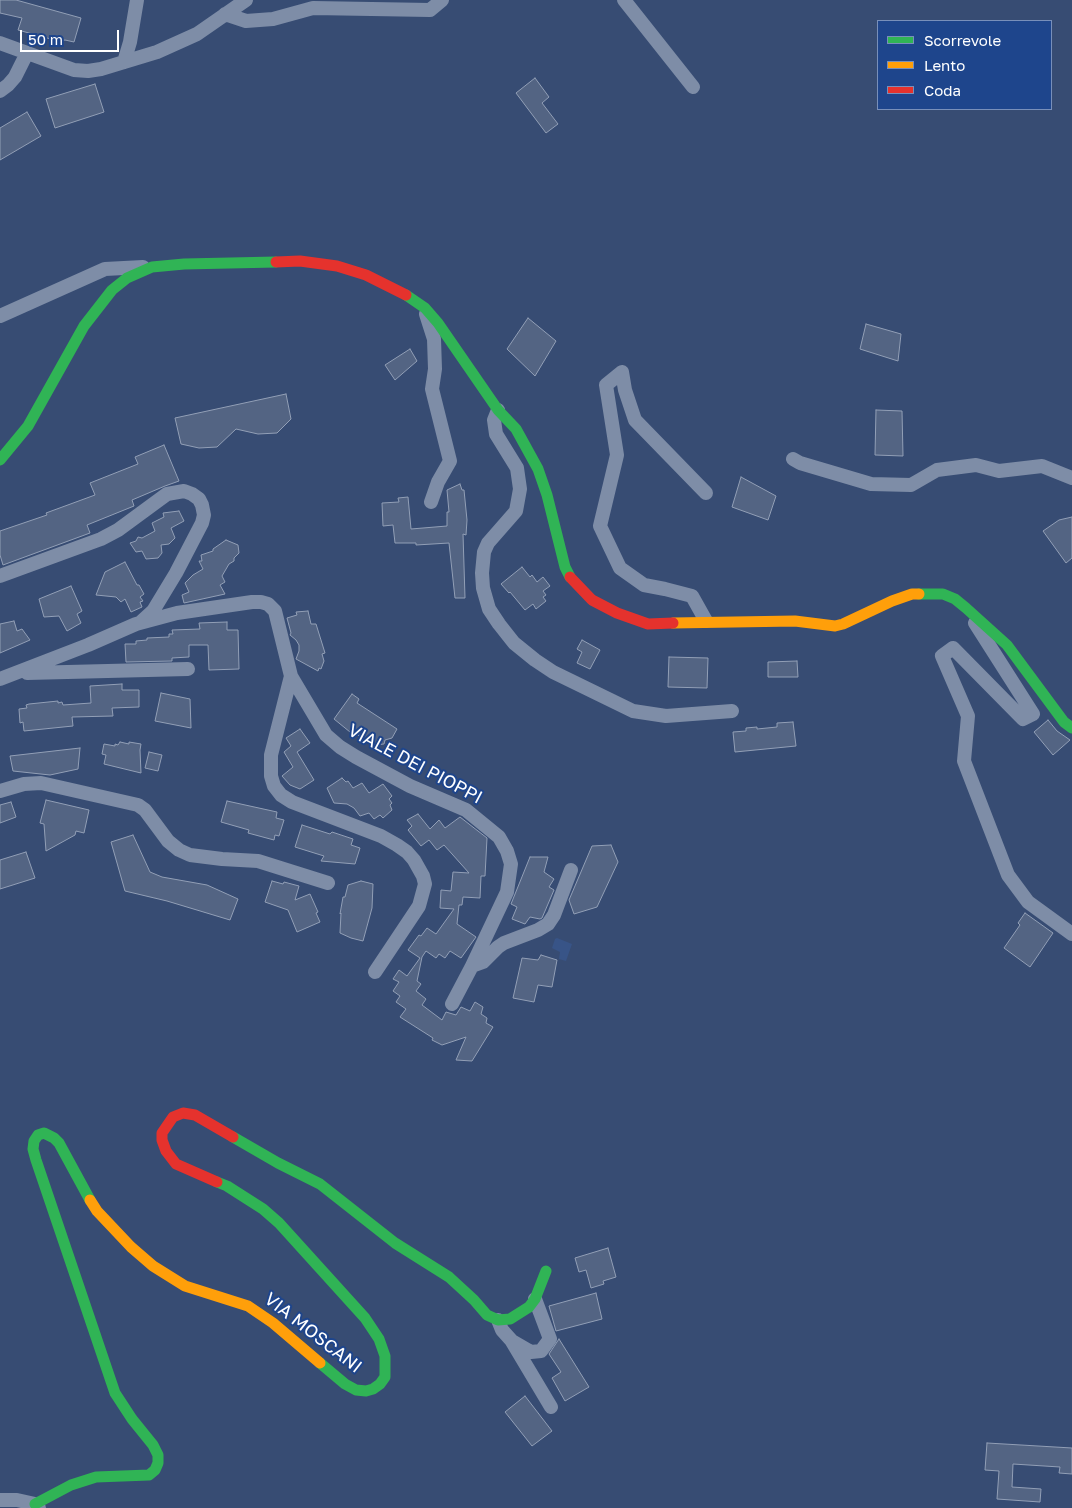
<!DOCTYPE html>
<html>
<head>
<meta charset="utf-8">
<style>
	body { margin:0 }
	#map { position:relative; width:1072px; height:1508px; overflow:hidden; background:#374c73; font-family:"Golos Text",sans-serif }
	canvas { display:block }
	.legend { position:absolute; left:877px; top:20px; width:175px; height:90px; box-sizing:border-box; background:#1e458c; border:1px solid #788fba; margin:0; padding:6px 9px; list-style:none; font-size:15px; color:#fff }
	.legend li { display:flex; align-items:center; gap:10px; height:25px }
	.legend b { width:25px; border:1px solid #788fba }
	.scale { position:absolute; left:20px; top:30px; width:99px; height:22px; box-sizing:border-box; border:2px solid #fff; border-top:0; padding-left:6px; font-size:15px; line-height:18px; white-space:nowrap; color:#fff; -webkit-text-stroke:4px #1e458c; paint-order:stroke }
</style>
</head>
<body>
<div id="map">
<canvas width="1072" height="1508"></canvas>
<ul class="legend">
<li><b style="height:6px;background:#30b455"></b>Scorrevole</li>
<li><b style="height:6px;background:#ff9f0a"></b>Lento</li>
<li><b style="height:6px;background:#e5322d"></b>Coda</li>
</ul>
<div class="scale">50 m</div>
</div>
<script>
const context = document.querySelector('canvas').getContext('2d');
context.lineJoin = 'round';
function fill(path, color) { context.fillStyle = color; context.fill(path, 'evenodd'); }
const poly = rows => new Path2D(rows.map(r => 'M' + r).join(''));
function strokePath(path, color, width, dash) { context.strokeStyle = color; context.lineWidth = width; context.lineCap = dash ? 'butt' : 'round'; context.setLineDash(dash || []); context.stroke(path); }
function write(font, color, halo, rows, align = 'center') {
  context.font = font + ' "Golos Text",sans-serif'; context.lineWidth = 4; context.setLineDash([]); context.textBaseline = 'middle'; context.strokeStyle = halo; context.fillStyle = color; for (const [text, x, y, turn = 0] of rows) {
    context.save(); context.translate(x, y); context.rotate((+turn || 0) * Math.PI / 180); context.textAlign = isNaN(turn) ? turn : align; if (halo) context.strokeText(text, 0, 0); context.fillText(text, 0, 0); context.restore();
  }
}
fill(poly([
	[557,938,572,944,566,961,559,959,560,952,552,948,555,939]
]), '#385487');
const building = poly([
	[0,0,16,0,81,18,74,42,65,40,58,41,18,30,22,18,0,13,0,0],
	[535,78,549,97,542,103,558,124,546,133,516,93,535,78],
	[95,84,104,112,55,128,46,99,95,84],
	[27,112,41,136,0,160,0,128,27,112],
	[528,318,556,341,535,376,507,349,528,318],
	[866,324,901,334,898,361,860,349,866,324],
	[410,349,417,361,395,380,385,365,410,349],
	[286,394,291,419,277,433,258,434,236,429,217,447,199,448,181,444,175,418,286,394],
	[876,410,902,411,903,456,875,455,876,410],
	[164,445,179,481,165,486,132,500,134,506,87,525,90,533,3,565,0,555,0,531,47,515,46,513,95,495,90,483,138,464,135,457,164,445],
	[741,477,776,496,768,520,732,507,741,477],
	[460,484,462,490,464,490,467,520,466,535,463,534,465,598,455,598,449,543,416,545,416,543,395,543,393,525,383,526,382,503,399,502,398,498,408,497,411,529,447,526,447,512,449,512,447,490,460,484],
	[179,511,184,521,171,528,175,538,169,544,161,545,162,553,158,558,146,559,142,551,136,552,130,543,136,541,138,537,142,538,155,531,152,523,164,517,163,513,179,511],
	[1072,517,1072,558,1066,563,1043,531,1059,520,1072,517],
	[226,540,238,545,239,553,234,558,234,561,229,564,222,576,225,582,220,585,225,594,184,603,182,595,189,592,185,583,193,575,203,569,199,561,202,561,201,555,213,551,213,549,226,540],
	[125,562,137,585,139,585,144,594,140,597,143,601,140,602,142,607,131,612,125,599,121,602,116,597,96,595,105,572,125,562],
	[522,567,530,577,532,575,537,582,543,577,550,586,543,591,546,595,543,597,546,601,536,609,533,604,525,610,510,592,509,593,501,584,522,567],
	[71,586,82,611,77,614,81,623,67,631,59,616,44,617,39,599,71,586],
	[308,611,311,624,316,624,325,653,322,654,324,661,321,669,319,668,318,671,296,659,299,651,299,645,296,640,290,635,291,633,287,618,297,615,296,612,308,611],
	[14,621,17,631,22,629,30,640,0,653,0,624,14,621],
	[227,622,227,630,238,630,239,669,209,670,208,645,189,645,189,657,172,658,172,661,126,662,125,644,136,644,136,641,147,640,147,638,169,637,169,634,173,634,172,630,200,629,199,623,227,622],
	[582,640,600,650,590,669,577,663,582,652,577,649,582,640],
	[669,657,708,658,707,688,668,687,669,657],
	[797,661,798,677,768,677,768,662,797,661],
	[122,684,122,690,139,690,139,707,112,708,113,716,72,717,73,726,24,731,23,722,20,723,19,709,27,708,26,705,29,704,58,701,58,703,62,702,63,705,91,703,90,686,122,684],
	[161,693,190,699,191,728,155,721,161,693],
	[352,694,359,699,357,703,397,729,392,738,385,740,384,744,374,745,373,742,365,742,364,739,355,733,350,732,334,719,352,694],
	[1048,720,1057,731,1070,740,1053,755,1034,732,1048,720],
	[793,722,796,746,735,752,733,732,746,731,746,728,757,727,757,729,777,727,777,723,793,722],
	[300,729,310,743,297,752,314,780,300,789,290,785,282,776,293,767,284,752,291,746,286,738,300,729],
	[120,742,129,744,129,742,141,744,140,750,141,773,104,764,106,755,102,754,104,744,115,746,115,744,118,745,120,742],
	[80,748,78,769,50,775,13,771,10,756,80,748],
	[149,752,162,755,158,771,145,768,149,752],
	[342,778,346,782,348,781,353,788,362,783,369,793,383,784,392,796,389,799,392,803,390,805,392,810,383,818,380,815,374,819,369,813,360,816,354,808,347,804,334,803,327,788,342,778],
	[46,800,89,810,84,833,76,831,75,835,46,851,44,824,40,823,46,800],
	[227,801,277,812,276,818,284,820,279,836,275,835,274,840,248,833,249,830,221,822,227,801],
	[11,802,16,817,0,823,0,805,11,802],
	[418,814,430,829,439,820,445,828,460,817,487,838,485,876,481,876,480,898,463,897,462,905,459,905,457,924,476,937,461,958,450,951,445,958,439,954,436,958,426,951,422,957,417,981,421,984,416,991,426,999,422,1005,442,1020,446,1012,456,1015,461,1007,470,1011,475,1002,483,1007,481,1014,487,1018,486,1023,493,1027,472,1061,456,1060,466,1037,442,1045,432,1040,433,1038,400,1017,406,1009,396,1002,400,996,393,991,399,982,393,979,399,970,407,976,420,958,408,950,419,935,421,936,427,928,436,934,454,909,440,908,441,890,451,891,453,872,469,873,444,845,437,850,429,840,421,846,408,830,412,826,407,820,418,814],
	[302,825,330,834,332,832,353,839,351,845,360,848,355,864,321,861,324,856,295,847,302,825],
	[133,835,150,872,162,877,207,885,238,899,230,920,167,901,125,891,111,842,133,835],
	[611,845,618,862,597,907,574,914,569,900,592,846,611,845],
	[26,852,35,878,0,889,0,860,26,852],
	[530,857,548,857,544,872,554,879,549,887,554,890,542,918,540,919,530,917,525,924,512,919,517,907,511,904,530,857],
	[272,881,283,884,284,882,299,886,295,900,310,894,318,912,316,913,320,922,297,932,288,910,265,902,272,881],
	[361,881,373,884,372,908,363,941,351,938,340,933,341,913,340,914,343,897,345,897,348,885,361,881],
	[1025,913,1053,933,1030,967,1004,948,1020,925,1018,923,1025,913],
	[541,955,557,960,552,987,538,985,534,1002,513,998,522,958,538,960,541,955],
	[608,1248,616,1277,603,1281,604,1284,591,1288,586,1270,579,1272,575,1258,608,1248],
	[596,1293,602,1319,556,1331,549,1306,596,1293],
	[559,1339,589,1387,565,1401,552,1378,561,1372,549,1354,559,1339],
	[525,1396,552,1431,532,1446,505,1412,525,1396],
	[987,1443,1072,1448,1072,1474,1059,1473,1060,1467,1013,1464,1012,1487,1041,1489,1040,1502,997,1499,999,1471,985,1470,987,1443]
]);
fill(building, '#536483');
strokePath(building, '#929fb6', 1);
strokePath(poly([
	[624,0,693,87],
	[225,14,246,21,273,19,313,8,430,10,442,0],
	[0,43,74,70,88,71,101,69,157,52,197,34,246,0],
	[124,62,130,42,137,0],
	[0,91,8,85,15,77,27,53],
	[426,314,434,339,435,369,432,389,450,461,438,482,431,502],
	[0,316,105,269,143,267],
	[498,410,494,420,496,434,517,468,520,489,516,511,488,543,484,552,482,573,483,588,489,609,499,624,514,643,535,660,553,672,633,711,666,716,732,711],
	[793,459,800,463,871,484,911,485,937,470,976,465,999,471,1042,466,1072,478],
	[0,576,101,539,118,530,167,494,184,491,192,494,199,499,202,505,204,515,202,523,176,573,153,611,141,622],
	[706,621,692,596,665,589,644,585,620,568,600,526,617,455,606,385,622,372,625,390,635,420,706,493],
	[975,623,1033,714,1023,719,953,648,942,656,968,716,964,761,1008,875,1028,902,1072,934],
	[27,673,188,669],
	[291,676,271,755,271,776,274,786,281,795,292,802,381,836,397,845,407,852,414,860,423,876,425,884,419,906,375,972],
	[0,679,88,645,136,624,177,613,252,602,261,602,268,604,275,611,291,676,326,735,340,747,356,757,410,786,466,810,499,837,507,851,511,864,507,892,472,966,452,1004],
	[0,791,24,784,41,783,138,805,145,810,168,841,179,850,190,855,222,859,258,861,328,883],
	[472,966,483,962,498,947,504,943,538,930,548,924,554,915,571,870],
	[498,1320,502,1330,511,1340,551,1407],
	[512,1341,531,1352,541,1351,550,1339,535,1299],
	[0,1500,17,1500,35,1504,39,1508]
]), '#7e8da7', 14);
strokePath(poly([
	[406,295,425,308,438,323,498,410,516,429,538,469,547,495,565,567,570,577],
	[0,460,28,426,84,326,112,290,127,278,152,267,184,264,276,262],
	[919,594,943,594,955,599,966,608,1007,645,1064,722,1072,728],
	[233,1137,278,1163,320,1184,395,1243,449,1277,474,1300,487,1315,498,1320,510,1319,529,1307,535,1299,546,1271],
	[217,1182,227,1186,263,1209,279,1223,365,1318,379,1339,385,1356,385,1377,380,1384,373,1389,366,1391,356,1390,345,1384,320,1363],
	[35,1504,71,1485,96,1477,149,1475,155,1470,158,1463,158,1455,153,1445,132,1419,115,1393,36,1160,33,1149,34,1141,38,1135,44,1133,54,1138,59,1143,90,1200]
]), '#30b455', 11);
strokePath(poly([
	[673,623,795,621,835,626,843,624,892,601,912,594,919,594],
	[90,1200,97,1211,131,1247,153,1266,185,1286,248,1306,273,1323,320,1363]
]), '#ff9f0a', 11);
strokePath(poly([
	[276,262,300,261,337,266,366,275,406,295],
	[570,577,592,600,617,613,648,624,673,623],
	[217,1182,176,1164,166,1151,162,1140,162,1133,173,1117,183,1113,195,1115,233,1137]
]), '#e5322d', 11);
write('18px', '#fff', '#1e458c', [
	["VIALE DEI PIOPPI",415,764,28],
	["VIA MOSCANI",313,1333,38]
]);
</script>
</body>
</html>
